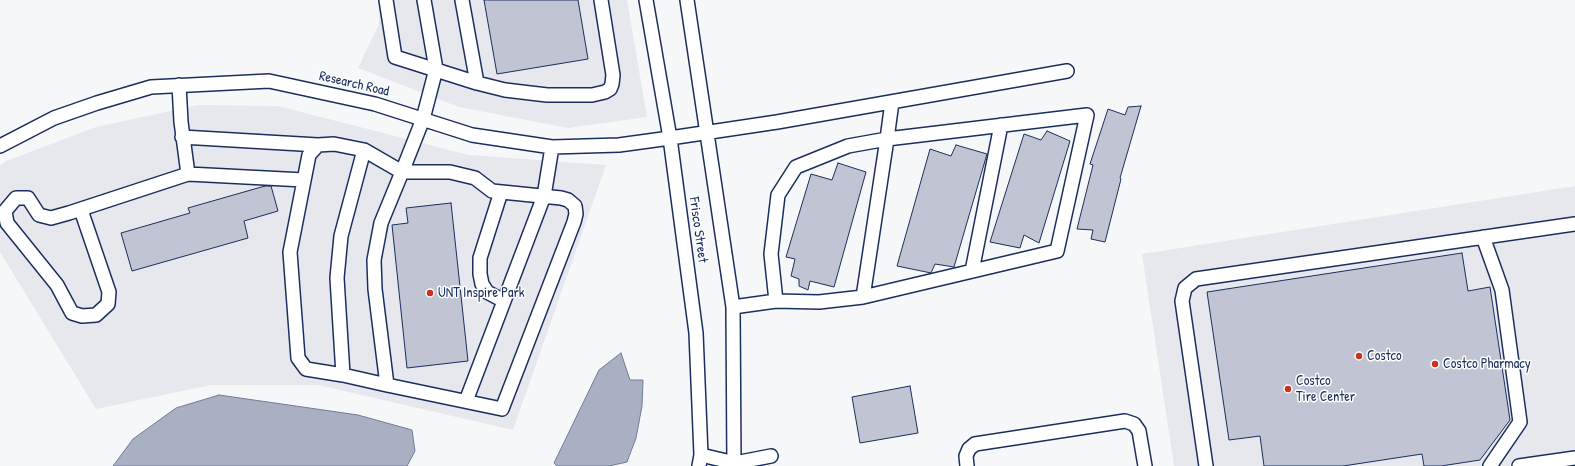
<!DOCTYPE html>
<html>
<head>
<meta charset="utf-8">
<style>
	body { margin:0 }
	canvas { display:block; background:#f6f7f9 }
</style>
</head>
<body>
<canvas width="1575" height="466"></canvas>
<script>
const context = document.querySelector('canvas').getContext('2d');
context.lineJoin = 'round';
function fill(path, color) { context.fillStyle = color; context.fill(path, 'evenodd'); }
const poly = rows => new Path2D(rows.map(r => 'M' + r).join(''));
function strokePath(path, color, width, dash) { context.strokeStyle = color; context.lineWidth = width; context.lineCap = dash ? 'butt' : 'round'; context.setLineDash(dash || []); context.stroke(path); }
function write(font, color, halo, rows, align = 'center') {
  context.font = font + ' "Patrick Hand",sans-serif'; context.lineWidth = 3; context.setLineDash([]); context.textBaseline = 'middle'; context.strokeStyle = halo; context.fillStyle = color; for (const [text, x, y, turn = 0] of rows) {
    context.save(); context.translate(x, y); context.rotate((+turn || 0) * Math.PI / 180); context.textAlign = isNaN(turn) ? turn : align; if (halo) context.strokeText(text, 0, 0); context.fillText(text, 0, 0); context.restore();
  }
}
fill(poly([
	[378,0,627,0,647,117,568,128,459,107,358,68,379,24],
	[198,105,278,106,469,155,606,165,513,430,318,385,211,385,96,409,0,252,0,166,6,161,96,127],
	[1575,186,1575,466,1174,466,1142,254]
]), '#e6e8ee');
const water = poly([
	[621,353,630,380,643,380,642,406,636,438,627,462,609,466,557,466,554,463,599,370,621,353],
	[219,395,358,415,412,430,415,451,407,466,113,466,133,439,176,408,219,395]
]);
fill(water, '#a9b0c1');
strokePath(water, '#707c99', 1);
const building = poly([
	[484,0,578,0,588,59,497,74,484,0],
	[1141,106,1120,178,1121,179,1105,242,1091,239,1093,230,1077,229,1093,165,1090,164,1108,109,1125,115,1128,107,1141,106],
	[1047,131,1070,141,1039,243,1024,235,1020,248,990,242,1024,134,1041,140,1047,131],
	[956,145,987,154,954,267,935,264,931,273,897,266,930,149,951,156,956,145],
	[838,163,866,172,834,287,810,281,808,290,799,286,799,279,791,276,795,259,786,257,811,174,832,180,838,163],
	[265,186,271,186,278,211,244,221,248,238,132,271,121,233,190,213,188,208,265,186],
	[451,203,468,361,407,368,392,225,408,223,406,208,451,203],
	[1462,253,1468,291,1490,287,1510,420,1480,460,1441,466,1424,466,1422,454,1343,466,1264,466,1260,436,1229,440,1207,292,1462,253],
	[910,386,918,433,860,443,852,397,910,386]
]);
fill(building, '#c0c4d3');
strokePath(building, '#1b2f5e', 1);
const minor = poly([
	[386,0,395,57,477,83,505,90,547,95,592,95,605,92,610,89,612,84,613,75,601,0],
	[462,0,477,83],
	[646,0,670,138,696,333,701,455,699,466],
	[687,0,733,307,734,466],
	[182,137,318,145],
	[0,146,54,118,97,103,151,87,269,81,375,104,472,135,552,147,619,145,670,138,777,122,1067,71],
	[188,174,304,180],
	[501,192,480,258,480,274,482,284,487,292,504,301],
	[81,210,109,292,108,304,96,315,82,316,72,313,57,285,7,223,5,211,16,198,28,198,39,215,51,218,69,213,188,174,181,122,179,85],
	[1483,237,1502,290,1520,422,1490,466],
	[972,271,1001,125],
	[776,301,819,302,863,297],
	[733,307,776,301,771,254,778,195,796,167,848,146,887,139,1087,115,1057,251,863,297,887,139,892,102],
	[343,375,306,369,298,358,290,252,309,155,318,145,334,144,364,150],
	[387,385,343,375,337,278,341,236,364,150,402,172,450,172,475,178,492,191,561,198,568,200,575,206,576,214,574,222,502,409,387,385,375,289,374,260,381,223,402,172,423,119,436,69,424,0],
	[466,401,544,196,552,147],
	[701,455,735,463,771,456],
	[967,466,966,456,969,449,975,444,1125,421,1134,424,1139,431,1145,466],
	[1206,466,1182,301,1185,288,1196,279,1575,224],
	[1519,466,1575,458]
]);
strokePath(minor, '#1b2f5e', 16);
strokePath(minor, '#fff', 13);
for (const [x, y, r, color] of [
	[430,293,4,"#c8321e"],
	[1359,356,4,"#c8321e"],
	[1435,364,4,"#c8321e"],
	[1288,389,4,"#c8321e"]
]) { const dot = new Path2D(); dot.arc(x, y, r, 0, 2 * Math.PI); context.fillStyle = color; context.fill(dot); strokePath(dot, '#fff', 1.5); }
write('14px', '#1b2f5e', '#fff', [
	["Research Road",354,84,13],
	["Frisco Street",698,230,82]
]);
write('14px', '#1b2f5e', '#fff', [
	["UNT Inspire Park",438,293],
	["Costco",1367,356],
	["Costco Pharmacy",1443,364],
	["Costco",1296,381],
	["Tire Center",1296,397]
], 'left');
</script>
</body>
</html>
